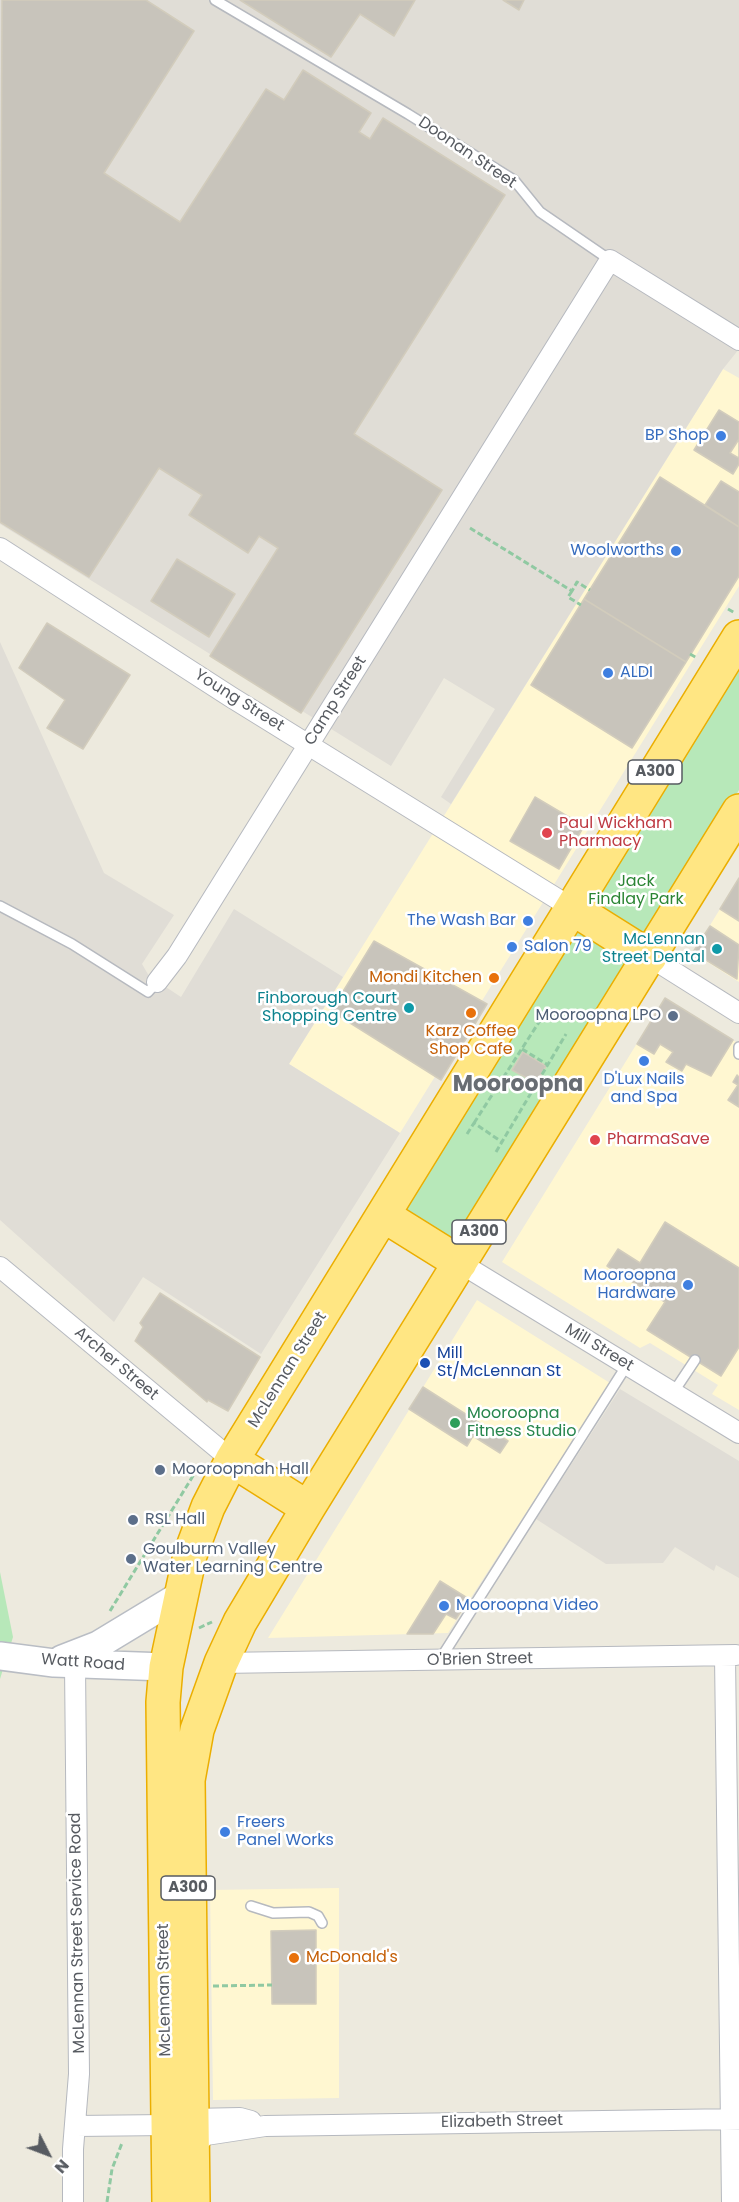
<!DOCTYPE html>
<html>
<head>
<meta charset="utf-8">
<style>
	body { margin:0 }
	#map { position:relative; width:739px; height:2202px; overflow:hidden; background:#edeade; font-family:Poppins,sans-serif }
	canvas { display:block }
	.north { position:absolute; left:18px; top:2124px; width:60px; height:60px; -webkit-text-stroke:4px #fff; paint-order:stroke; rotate:132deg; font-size:16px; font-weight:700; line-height:24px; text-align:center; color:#575b61 }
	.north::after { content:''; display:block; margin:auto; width:21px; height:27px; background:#575b61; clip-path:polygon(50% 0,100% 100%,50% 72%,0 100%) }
</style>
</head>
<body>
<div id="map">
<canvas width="739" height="2202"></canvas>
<div class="north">N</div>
</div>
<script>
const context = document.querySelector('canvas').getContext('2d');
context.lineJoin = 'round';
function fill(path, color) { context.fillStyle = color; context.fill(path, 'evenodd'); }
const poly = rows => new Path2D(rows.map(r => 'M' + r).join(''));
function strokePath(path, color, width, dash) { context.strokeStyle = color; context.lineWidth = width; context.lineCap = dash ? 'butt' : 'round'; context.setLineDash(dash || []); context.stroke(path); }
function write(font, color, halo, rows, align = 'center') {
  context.font = font + ' Poppins,sans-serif'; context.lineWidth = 5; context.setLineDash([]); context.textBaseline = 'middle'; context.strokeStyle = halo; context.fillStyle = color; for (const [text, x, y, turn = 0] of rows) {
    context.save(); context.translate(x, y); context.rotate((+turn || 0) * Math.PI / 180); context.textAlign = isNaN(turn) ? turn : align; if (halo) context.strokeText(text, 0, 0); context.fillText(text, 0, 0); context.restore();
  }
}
fill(poly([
	[723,369,739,378,739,586,400,1133,289,1064],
	[739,878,739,982,693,953],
	[665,998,739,1044,739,1410,712,1394,718,1385,650,1343,640,1348,502,1262],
	[477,1300,610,1383,448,1633,268,1638],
	[339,1888,339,2098,213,2100,210,1890]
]), '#fff7d1');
fill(poly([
	[0,0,739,0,739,349,723,369,451,804,441,797,495,709,444,678,391,766,0,524],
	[0,642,104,873,174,915,142,964,149,976,181,997,234,909,343,977,289,1064,400,1133,261,1354,143,1277,114,1322,0,1220],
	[620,1389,739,1461,739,1578,716,1565,714,1571,675,1547,663,1563,606,1564,536,1519]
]), '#e0ddd6');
fill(poly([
	[739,663,739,790,645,943,586,904],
	[579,922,632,959,456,1243,406,1210],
	[0,1572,13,1637,0,1679]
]), '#b7e8b9');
const building = poly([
	[2,0,146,0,194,31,104,173,180,222,266,89,284,100,303,70,371,113,359,132,370,139,383,118,505,195,354,434,442,490,301,713,210,656,278,548,259,536,248,553,189,515,202,495,159,468,89,577,0,522,2,0],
	[240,0,415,0,394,36,360,14,331,57,240,0],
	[503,0,524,0,519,10,503,0],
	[719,410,739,422,739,464,733,474,694,450,719,410],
	[739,439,739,458,730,453,739,439],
	[660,477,739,527,739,576,686,662,584,599,660,477],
	[721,481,739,492,739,527,705,505,721,481],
	[177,559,235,594,209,637,151,601,177,559],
	[584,599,686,662,632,748,531,685,584,599],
	[47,623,130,675,83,749,47,728,65,700,19,668,47,623],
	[535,797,584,826,559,869,510,841,535,797],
	[739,878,739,921,720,909,739,878],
	[710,926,739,945,737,979,693,952,710,926],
	[374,941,487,1004,441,1080,331,1011,374,941],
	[665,998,733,1040,711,1076,686,1064,682,1071,666,1062,673,1052,660,1044,654,1054,637,1044,665,998],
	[523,1052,546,1066,536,1083,512,1070,523,1052],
	[737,1075,739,1077,739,1107,728,1100,738,1085,733,1082,737,1075],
	[665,1222,739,1268,739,1347,721,1376,647,1330,665,1302,607,1266,618,1249,640,1263,665,1222],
	[160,1293,260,1357,228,1411,208,1400,207,1402,135,1341,143,1327,140,1323,160,1293],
	[423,1387,508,1441,500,1453,473,1436,467,1446,409,1409,423,1387],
	[440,1581,469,1599,456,1619,446,1614,433,1634,407,1634,440,1581],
	[316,1930,316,2004,272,2004,271,1931,316,1930]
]);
fill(building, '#c8c4bb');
strokePath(building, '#d2ccbc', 1.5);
const lane = poly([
	[215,0,408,114,514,180,540,212,610,260],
	[0,906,72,944,148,992,157,982],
	[739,1047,739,1054],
	[673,1393,695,1360],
	[441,1658,627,1365],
	[251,1906,273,1913,309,1912,318,1916,322,1923]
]);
const street = poly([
	[0,548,231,697,572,908],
	[650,957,739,1013],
	[157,982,177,956,610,260,739,340],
	[460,1263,739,1433],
	[0,1267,232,1460],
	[725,1656,732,2202],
	[221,1663,736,1655],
	[192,2119,240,2118,251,2121],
	[76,2126,167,2125],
	[193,2155,198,2142,206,2135,265,2126,739,2119],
	[73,2202,73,2149,79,2074,75,1665]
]);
const secondary = poly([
	[0,1656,54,1663,166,1667],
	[62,1659,98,1645,179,1596]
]);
const highway = poly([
	[572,908,650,957],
	[383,1215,460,1263],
	[232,1460,308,1508],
	[169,2202,163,1702,166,1667,190,1555,208,1507,232,1460,739,637],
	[193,2202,188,1780,197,1730,221,1663,240,1622,308,1508,739,811]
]);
strokePath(lane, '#b6b9bf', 12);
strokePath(street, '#b6b9bf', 22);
strokePath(secondary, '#b9bdc4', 30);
strokePath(highway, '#ebae00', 36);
strokePath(poly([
	[470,528,572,591,577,582,590,590],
	[572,591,568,597,581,605],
	[728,609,735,613],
	[690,654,697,658],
	[522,1049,548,1065],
	[474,1123,541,1019],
	[467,1134,474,1123,502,1142],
	[496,1152,566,1034],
	[110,1611,196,1471],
	[199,1628,212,1622],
	[213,1986,272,1985],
	[107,2202,112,2169,122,2143]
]), '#90c9a2', 3, [6, 3]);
strokePath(lane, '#fff', 9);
strokePath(street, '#fff', 20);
strokePath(secondary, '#fff', 27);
strokePath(highway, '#ffe683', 33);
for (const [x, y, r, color] of [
	[721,436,6,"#3f7fe0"],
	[676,551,6,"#3f7fe0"],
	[608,673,6,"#3f7fe0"],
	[547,833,6,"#e0444e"],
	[528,921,6,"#3f7fe0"],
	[512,947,6,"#3f7fe0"],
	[717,949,6,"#0f9aa8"],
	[494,978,6,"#e8710a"],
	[409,1008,6,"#0f9aa8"],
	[471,1013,6,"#e8710a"],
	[673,1016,6,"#5c6f8a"],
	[644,1061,6,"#3f7fe0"],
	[595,1140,6,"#e0444e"],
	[688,1285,6,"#3f7fe0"],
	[425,1363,6,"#1a4fb4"],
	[455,1423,6,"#2e9e5b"],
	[160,1470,6,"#5c6f8a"],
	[133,1520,6,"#5c6f8a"],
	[131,1559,6,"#5c6f8a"],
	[444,1606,6,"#3f7fe0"],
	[225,1832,6,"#3f7fe0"],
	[294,1958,6,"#e8710a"]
]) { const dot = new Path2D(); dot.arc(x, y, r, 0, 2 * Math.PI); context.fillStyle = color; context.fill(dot); strokePath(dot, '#fff', 2); }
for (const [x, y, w] of [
	[655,772,54],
	[479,1232,54],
	[188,1888,54]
]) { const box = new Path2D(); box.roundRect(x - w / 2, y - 12, w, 24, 4.5); context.fillStyle = '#fff'; context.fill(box); strokePath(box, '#575b61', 1.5); }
write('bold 15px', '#575b61', null, [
	["A300",655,772],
	["A300",479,1232],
	["A300",188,1888]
]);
write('16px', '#575b61', '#fff', [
	["Doonan Street",467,153,34],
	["Young Street",239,701,32],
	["Camp Street",336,701,-58],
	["Mill Street",599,1348,31],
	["Archer Street",116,1364,40],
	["McLennan Street",288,1370,-58],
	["O'Brien Street",480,1660,-1],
	["Watt Road",83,1663,4],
	["McLennan Street Service Road",78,1933,-91],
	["McLennan Street",165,1990,-91],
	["Elizabeth Street",502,2122,-1]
]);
write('16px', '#366cbe', '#fff', [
	["BP Shop",709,436],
	["Woolworths",664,551],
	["ALDI",620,673,"left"],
	["The Wash Bar",516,921],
	["Salon 79",524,947,"left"],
	["D'Lux Nails",644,1080,"center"],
	["and Spa",644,1098,"center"],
	["Mooroopna",676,1276],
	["Hardware",676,1294],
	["Mooroopna Video",456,1606,"left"],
	["Freers",237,1823,"left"],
	["Panel Works",237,1841,"left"]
], 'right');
write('16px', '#be3a42', '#fff', [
	["Paul Wickham",559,824],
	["Pharmacy",559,842],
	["PharmaSave",607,1140]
], 'left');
write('16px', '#2b8534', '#fff', [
	["Jack",636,882],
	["Findlay Park",636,900]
]);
write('16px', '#0d838f', '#fff', [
	["McLennan",705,940],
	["Street Dental",705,958],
	["Finborough Court",397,999],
	["Shopping Centre",397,1017]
], 'right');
write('16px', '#c56008', '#fff', [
	["Mondi Kitchen",482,978],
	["Karz Coffee",471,1032,"center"],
	["Shop Cafe",471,1050,"center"],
	["McDonald's",306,1958,"left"]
], 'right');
write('16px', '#4e5e75', '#fff', [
	["Mooroopna LPO",661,1016,"right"],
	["Mooroopnah Hall",172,1470],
	["RSL Hall",145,1520],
	["Goulburm Valley",143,1550],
	["Water Learning Centre",143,1568]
], 'left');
write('16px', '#164399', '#fff', [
	["Mill",437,1354],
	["St/McLennan St",437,1372]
], 'left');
write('16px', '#27864d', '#fff', [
	["Mooroopna",467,1414],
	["Fitness Studio",467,1432]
], 'left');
write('bold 22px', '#686d73', '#fff', [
	["Mooroopna",518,1085]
]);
</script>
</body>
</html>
